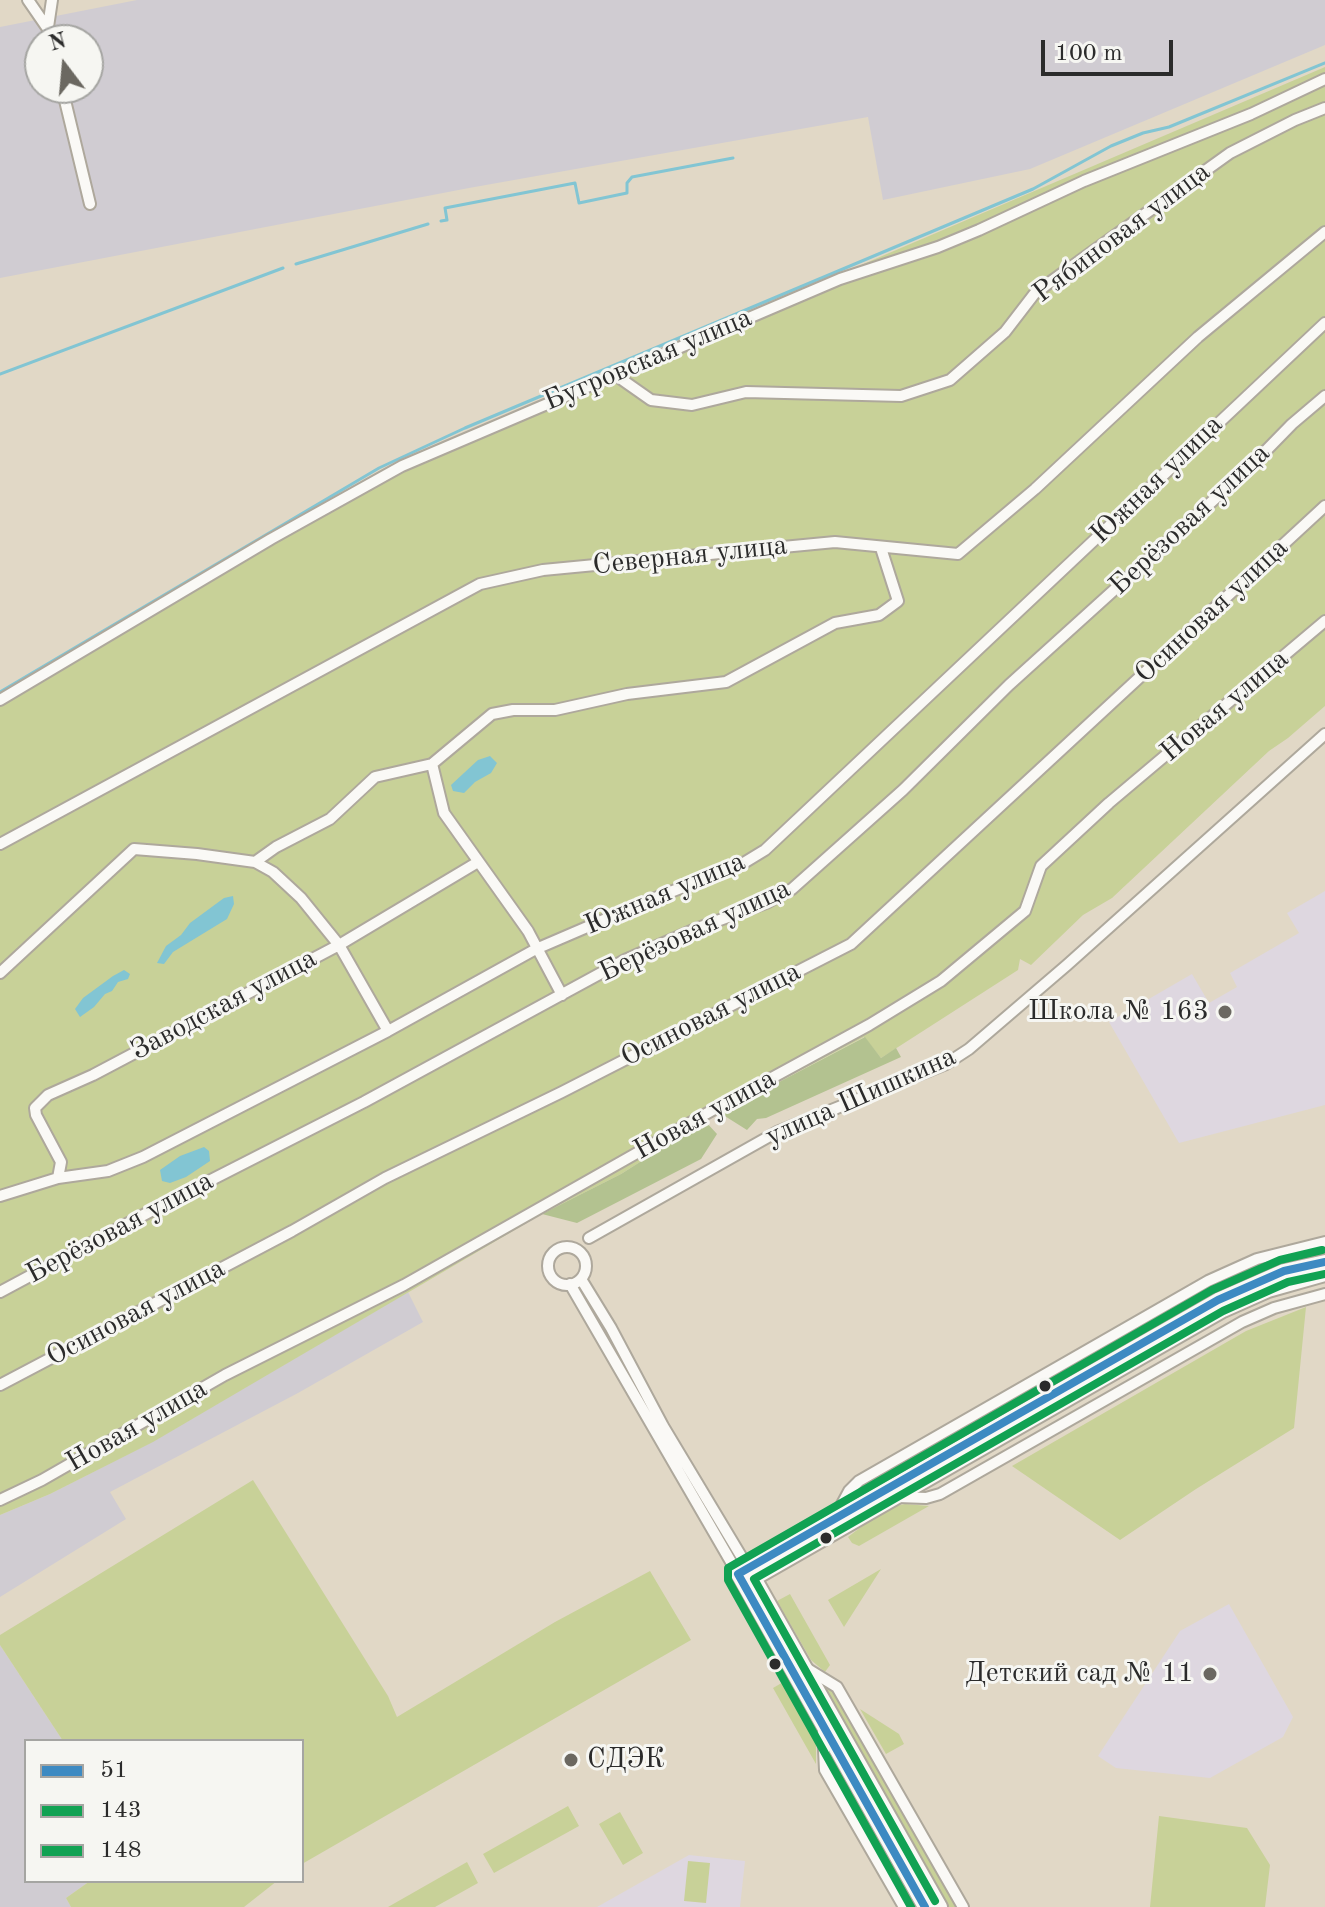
<!DOCTYPE html>
<html>
<head>
<meta charset="utf-8">
<style>
	body { margin:0 }
	#map { position:relative; width:1325px; height:1907px; overflow:hidden; background:#e1d8c6; font-family:"Old Standard TT",serif }
	canvas { display:block }
	.legend { position:absolute; left:24px; top:1739px; width:280px; height:144px; box-sizing:border-box; background:#f6f6f2; border:2px solid #a5a5a2; margin:0; padding:10px 14px; list-style:none; font-size:24px; color:#2b2b2b }
	.legend li { display:flex; align-items:center; gap:16px; height:40px }
	.legend b { width:40px; border:2px solid #a5a5a2 }
	.north { position:absolute; left:24px; top:24px; width:80px; height:80px; box-sizing:border-box; background:#f6f6f2; border:2px solid #a5a5a2; border-radius:50%; rotate:344deg; font-size:22px; font-weight:700; line-height:32px; text-align:center; color:#2b2b2b }
	.north::after { content:''; display:block; margin:auto; width:28px; height:36px; background:#6b6861; clip-path:polygon(50% 0,100% 100%,50% 72%,0 100%) }
	.scale { position:absolute; left:1041px; top:40px; width:132px; height:36px; box-sizing:border-box; border:4px solid #2b2b2b; border-top:0; padding-left:10px; font-size:24px; line-height:28px; white-space:nowrap; color:#2b2b2b; -webkit-text-stroke:6px #f6f6f2; paint-order:stroke }
</style>
</head>
<body>
<div id="map">
<canvas width="1325" height="1907"></canvas>
<ul class="legend">
<li><b style="height:10px;background:#3d8ac2"></b>51</li>
<li><b style="height:10px;background:#11a253"></b>143</li>
<li><b style="height:10px;background:#11a253"></b>148</li>
</ul>
<div class="north">N</div>
<div class="scale">100 m</div>
</div>
<script>
const context = document.querySelector('canvas').getContext('2d');
context.lineJoin = 'round';
function fill(path, color) { context.fillStyle = color; context.fill(path, 'evenodd'); }
const poly = rows => new Path2D(rows.map(r => 'M' + r).join(''));
function strokePath(path, color, width, dash) { context.strokeStyle = color; context.lineWidth = width; context.lineCap = dash ? 'butt' : 'round'; context.setLineDash(dash || []); context.stroke(path); }
function write(font, color, halo, rows, align = 'center') {
  context.font = font + ' "Old Standard TT",serif'; context.lineWidth = 6; context.setLineDash([]); context.textBaseline = 'middle'; context.strokeStyle = halo; context.fillStyle = color; for (const [text, x, y, turn = 0] of rows) {
    context.save(); context.translate(x, y); context.rotate((+turn || 0) * Math.PI / 180); context.textAlign = isNaN(turn) ? turn : align; if (halo) context.strokeText(text, 0, 0); context.fillText(text, 0, 0); context.restore();
  }
}
fill(poly([
	[1325,891,1325,1105,1179,1143,1109,1022,1192,974,1209,1003,1237,987,1230,973,1299,933,1287,913],
	[1229,1604,1293,1717,1283,1737,1210,1778,1116,1768,1098,1756,1180,1631],
	[689,1855,745,1861,740,1907,597,1907]
]), '#ded7e0');
fill(poly([
	[137,0,1325,0,1325,45,1030,169,883,200,868,117,469,188,0,278,0,27],
	[40,40,88,40,88,88,40,88],
	[408,1292,423,1322,298,1393,110,1492,126,1519,0,1597,0,1515,50,1494,152,1442],
	[0,1645,63,1741,26,1741,26,1881,90,1881,66,1898,71,1907,0,1907]
]), '#d0ccd2');
fill(poly([
	[1325,67,1325,706,1288,738,1269,751,1112,898,1083,915,1031,965,1020,959,1018,970,881,1058,864,1037,705,1121,621,1174,542,1214,153,1442,50,1494,0,1515,0,696,383,469],
	[1325,1246,1325,1255,1283,1265,1239,1282,1104,1357,1099,1349,1235,1273,1258,1263],
	[1306,1307,1294,1428,1196,1489,1120,1540,1012,1466,1246,1331],
	[1029,1390,1031,1394,1011,1411,859,1498,856,1495,855,1491,859,1487],
	[253,1480,388,1696,397,1717,555,1622,650,1571,691,1640,302,1864,302,1741,63,1741,0,1645,0,1635],
	[905,1504,929,1506,859,1546,852,1543,848,1537,870,1520,891,1507],
	[881,1569,844,1627,828,1600],
	[790,1594,830,1665,825,1672,811,1660,777,1601],
	[819,1680,834,1691,957,1907,946,1907],
	[785,1681,801,1702,816,1728,816,1764,773,1688],
	[860,1709,899,1734,904,1744,886,1754],
	[568,1806,579,1826,494,1873,483,1854],
	[620,1812,643,1853,623,1865,599,1824],
	[1159,1816,1247,1828,1270,1865,1265,1907,1150,1907],
	[688,1861,710,1863,706,1903,684,1901],
	[467,1862,478,1883,435,1907,388,1907],
	[90,1881,277,1881,244,1907,71,1907,66,1898]
]), '#c8d198');
fill(poly([
	[865,1037,881,1058,896,1048,901,1057,766,1118,757,1119,747,1130,720,1113],
	[705,1121,717,1134,701,1159,577,1223,542,1214,621,1174]
]), '#b3c290');
fill(poly([
	[490,756,497,763,491,773,475,782,464,793,453,791,451,785,478,760],
	[233,896,234,904,227,919,173,952,164,964,157,963,166,946,181,935,190,923,224,898],
	[124,970,130,974,128,979,118,982,112,991,105,994,94,1007,80,1017,75,1009,83,998,113,976],
	[204,1147,209,1151,210,1161,186,1177,170,1183,162,1181,160,1170,180,1156]
]), '#82c5d3');
strokePath(poly([
	[441,221,447,220,445,208,575,183,579,203,627,193,627,183,632,177,733,158],
	[296,264,428,224],
	[0,374,283,268],
	[0,692,379,468,465,428,1033,189,1111,146,1143,133,1169,127,1325,63]
]), '#82c5d3', 3);
const street = poly([
	[28,0,48,29,51,40],
	[48,27,52,0],
	[62,88,90,204],
	[614,374,651,400,692,405,746,392,901,396,950,380,1005,332,1035,293,1230,153,1295,120,1325,108],
	[0,700,271,539,402,466,840,279,938,247,979,230,1084,181,1251,114,1325,79],
	[432,764,444,813,528,931,562,995],
	[0,844,480,584,543,570,835,542,958,554,1035,489,1198,337,1325,232],
	[255,862,273,872,301,898,339,945,388,1031],
	[0,973,134,849,197,854,255,862,276,847,330,819,375,777,432,764,492,714,513,710,555,710,627,694,726,682,835,623,879,615,898,601,881,548],
	[58,1178,61,1162,36,1115,35,1108,48,1095,93,1075,339,945,478,862],
	[0,1196,58,1178,108,1171,143,1157,388,1031,536,949,650,900,742,864,765,850,1325,323],
	[589,1238,777,1132,946,1064,969,1049,1067,965,1325,734],
	'548 1266a19 19 0 1 1 38 0a19 19 0 1 1-38 0Z',
	[581,1279,611,1328,663,1426,750,1571],
	[570,1284,738,1574],
	[0,1292,164,1204,364,1102,625,960,698,928,766,903,792,889,903,790,1009,685,1249,468,1292,424,1325,396],
	[0,1385,292,1231,385,1178,562,1092,851,944,1325,506],
	[898,1497,926,1498,940,1494,1242,1322,1274,1308,1325,1294],
	[0,1500,42,1480,225,1375,404,1285,711,1111,869,1025,941,981,1025,911,1041,866,1109,803,1325,621],
	[835,1517,849,1491,859,1481,1208,1281,1257,1259,1325,1242],
	[806,1668,837,1687,963,1907],
	[823,1729,825,1770,904,1907]
]);
const secondary = poly([
	[754,1578,940,1907],
	[744,1584,1223,1310,1268,1290,1325,1274],
	[925,1907,738,1574,1218,1300,1284,1271,1325,1262]
]);
strokePath(street, '#aea89c', 14);
strokePath(secondary, '#aea89c', 18);
strokePath(street, '#faf9f6', 10);
strokePath(secondary, '#faf9f6', 14);
strokePath(poly([
	[925,1907,738,1574,1218,1300,1284,1271,1325,1262]
]), '#3d8ac2', 8);
strokePath(poly([
	[935,1901,754,1579,1223,1311,1288,1282,1325,1274]
]), '#11a253', 8);
strokePath(poly([
	[911,1907,728,1580,728,1568,1212,1290,1280,1260,1322,1250]
]), '#11a253', 8);
for (const [x, y, r, color] of [
	[1225,1012,8,"#6b6861"],
	[1045,1386,7,"#2b2b2b"],
	[826,1538,7,"#2b2b2b"],
	[775,1664,7,"#2b2b2b"],
	[1210,1674,8,"#6b6861"],
	[571,1760,8,"#6b6861"]
]) { const dot = new Path2D(); dot.arc(x, y, r, 0, 2 * Math.PI); context.fillStyle = color; context.fill(dot); strokePath(dot, '#f6f6f2', 3); }
write('28px', '#2b2b2b', '#f6f6f2', [
	["Рябиновая улица",1122,233,-37],
	["Бугровская улица",648,360,-23],
	["Южная улица",1157,480,-44],
	["Берёзовая улица",1190,520,-43],
	["Северная улица",690,556,-6],
	["Осиновая улица",1212,611,-43],
	["Новая улица",1225,706,-40],
	["Южная улица",665,894,-23],
	["Берёзовая улица",695,931,-25],
	["Заводская улица",224,1005,-28],
	["Осиновая улица",711,1015,-27],
	["улица Шишкина",861,1097,-24],
	["Новая улица",705,1115,-29],
	["Берёзовая улица",120,1228,-28],
	["Осиновая улица",136,1313,-28],
	["Новая улица",137,1426,-30]
]);
write('28px', '#2b2b2b', '#f6f6f2', [
	["Школа № 163",1209,1012],
	["Детский сад № 11",1194,1674],
	["СДЭК",587,1760,"left"]
], 'right');
</script>
</body>
</html>
